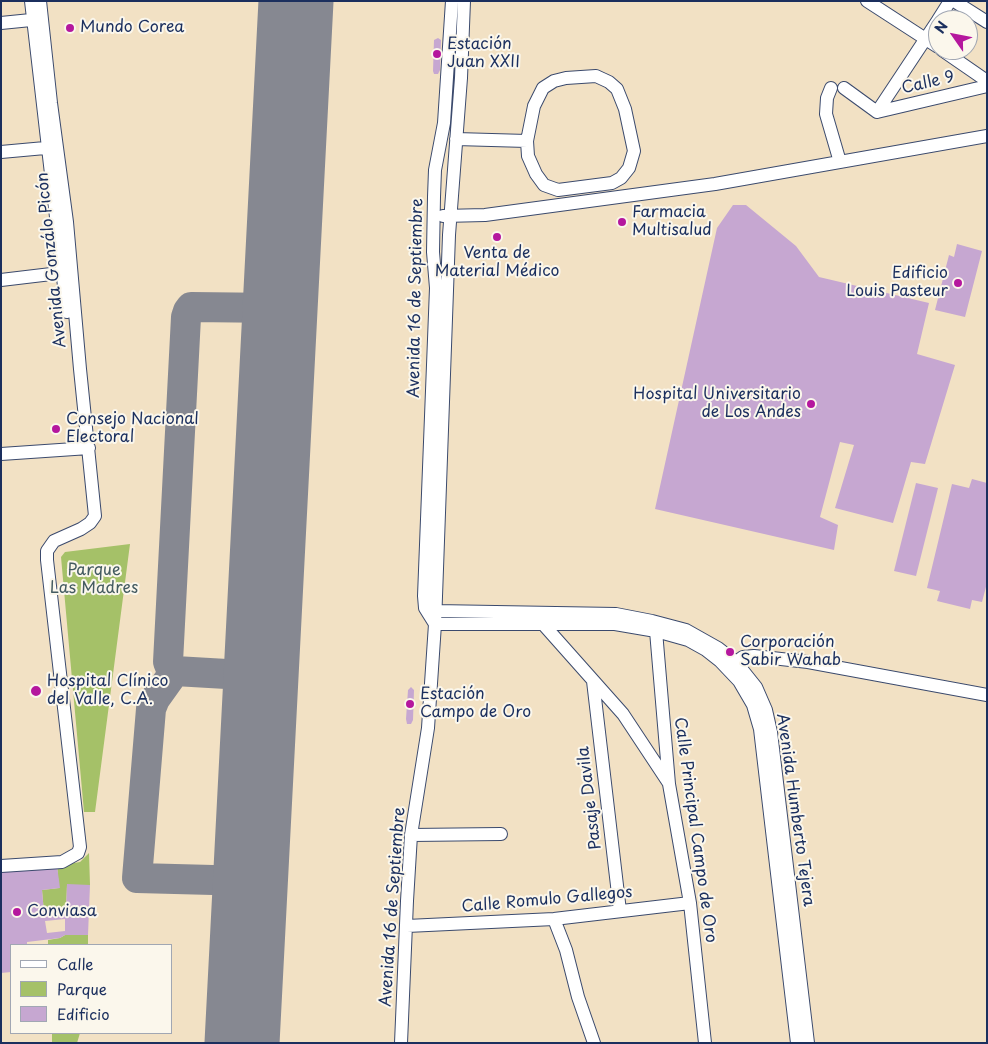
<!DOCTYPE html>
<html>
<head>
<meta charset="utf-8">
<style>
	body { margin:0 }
	#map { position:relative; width:988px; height:1044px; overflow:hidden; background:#f2e1c4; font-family:"Playpen Sans",sans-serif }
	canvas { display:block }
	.frame { position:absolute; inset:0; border:2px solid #1b2f5e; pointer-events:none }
	.legend { position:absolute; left:10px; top:944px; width:162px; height:90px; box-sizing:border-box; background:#fbf7ec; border:1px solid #a1a7b3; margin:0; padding:6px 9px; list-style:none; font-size:15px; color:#1b2f5e }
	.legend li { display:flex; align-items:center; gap:10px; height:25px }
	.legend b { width:25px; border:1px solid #a1a7b3 }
	.north { position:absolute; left:928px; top:10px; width:50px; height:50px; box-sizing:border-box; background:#fbf7ec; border:1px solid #a1a7b3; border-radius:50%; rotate:303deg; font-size:14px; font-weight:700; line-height:20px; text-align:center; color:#1b2f5e }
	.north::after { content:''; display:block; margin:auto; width:18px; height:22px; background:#b5179e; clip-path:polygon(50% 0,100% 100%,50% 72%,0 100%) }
</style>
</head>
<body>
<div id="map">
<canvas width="988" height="1044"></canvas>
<div class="frame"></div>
<ul class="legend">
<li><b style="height:6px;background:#fff"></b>Calle</li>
<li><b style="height:14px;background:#a5c168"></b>Parque</li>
<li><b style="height:14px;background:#c6a7d1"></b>Edificio</li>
</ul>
<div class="north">N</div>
</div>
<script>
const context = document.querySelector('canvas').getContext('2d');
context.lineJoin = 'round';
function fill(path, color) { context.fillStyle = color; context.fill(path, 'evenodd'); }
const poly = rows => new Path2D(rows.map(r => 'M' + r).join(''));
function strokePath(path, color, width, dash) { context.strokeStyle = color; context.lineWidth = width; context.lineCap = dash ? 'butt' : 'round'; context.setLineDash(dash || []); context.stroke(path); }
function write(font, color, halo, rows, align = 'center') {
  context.font = font + ' "Playpen Sans",sans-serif'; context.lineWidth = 4; context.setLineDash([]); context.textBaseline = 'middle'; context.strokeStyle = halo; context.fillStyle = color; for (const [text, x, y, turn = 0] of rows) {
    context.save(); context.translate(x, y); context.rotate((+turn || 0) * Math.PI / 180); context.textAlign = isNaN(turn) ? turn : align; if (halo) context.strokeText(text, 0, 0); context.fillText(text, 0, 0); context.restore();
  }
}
fill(poly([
	[130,544,95,812,84,812,61,557,65,552],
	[89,853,90,885,67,885,66,911,44,913,42,890,59,888,57,866,80,862],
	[65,935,88,935,88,945,48,945,48,940,60,938],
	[52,1033,80,1033,77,1043,52,1043]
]), '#a5c168');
strokePath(poly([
	[175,671,155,699,151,709,137,878,251,881],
	[261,676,175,671,170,667,168,662,186,317,188,311,191,307,280,308]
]), '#868891', 30);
strokePath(poly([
	[242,1043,296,1]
]), '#868891', 75);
fill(poly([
	[438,38,441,40,440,70,438,74,434,74,433,71,434,40],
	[733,205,746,205,796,246,819,277,929,303,917,354,955,365,925,464,911,462,893,523,835,508,854,445,840,442,820,517,838,525,834,550,655,509,717,228],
	[957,244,982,251,965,317,935,310,949,255,954,257],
	[972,479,987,483,987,583,982,602,972,600,970,609,937,601,940,591,927,588,952,484,969,488],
	[916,483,938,488,916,576,894,571],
	[411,687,414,690,413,720,411,724,407,724,406,719,408,690],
	[57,866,60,888,42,890,44,913,66,911,67,884,90,885,88,935,65,935,60,938,27,942,27,945,11,945,11,972,1,973,1,872],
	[65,919,65,931,47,933,45,921]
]), '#c6a7d1');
const minor = poly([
	[31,1,67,312],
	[867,1,938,47],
	[954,1,987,22],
	[938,20,950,1],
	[1,23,41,19],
	[942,50,987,81],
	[596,76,609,82,617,89,625,109,634,151,629,168,621,178,612,183,558,190,544,185,536,174,528,156,527,141,534,106,543,88,554,81,566,78,596,76],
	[831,88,827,98,826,114,840,162],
	[844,88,877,112],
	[877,112,987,86],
	[877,112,938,20],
	[456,139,527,141],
	[1,152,56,147],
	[443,216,485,215,715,184,987,136],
	[1,280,68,272],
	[1,454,89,448],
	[435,611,616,614,652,621,686,630,718,648,736,662,756,687,766,710,771,732,808,1043],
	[435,624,615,624,656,631,688,640,706,650,720,661,739,681,753,705,760,729,797,1043],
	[435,624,425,608,424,596,436,288,433,252,434,197,435,170,444,123,452,1],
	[543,624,623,714,668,782],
	[653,624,656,631,669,784,690,903,705,1043],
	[736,662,743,657,754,656,808,662,987,695],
	[593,681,620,911],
	[411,835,501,834],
	[1,866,62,862,78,853,80,847,47,560,47,551,54,541,81,529,90,523,95,516,80,369,67,222,51,103,40,1],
	[554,919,566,950,578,997,594,1043],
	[407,926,554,919,690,903],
	[401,1043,407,901,411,835,428,728,435,624,449,235,461,78,464,1]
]);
strokePath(minor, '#3b4a6d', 14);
strokePath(minor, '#fff', 12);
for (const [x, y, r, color] of [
	[70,28,5,"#b5179e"],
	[437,54,5,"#b5179e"],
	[622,222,5,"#b5179e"],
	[497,237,5,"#b5179e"],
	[958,283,5,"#b5179e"],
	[811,404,5,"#b5179e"],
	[56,429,5,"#b5179e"],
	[730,652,5,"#b5179e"],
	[36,691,6,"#b5179e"],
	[410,704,5,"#b5179e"],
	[17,912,5,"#b5179e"]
]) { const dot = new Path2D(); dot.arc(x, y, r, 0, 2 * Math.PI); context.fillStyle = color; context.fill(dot); strokePath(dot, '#fbf7ec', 2); }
write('16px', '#1b2f5e', '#fbf7ec', [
	["Mundo Corea",80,28],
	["Estación",447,45],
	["Juan XXII",447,63],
	["Farmacia",632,213],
	["Multisalud",632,231],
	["Venta de",497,254,"center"],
	["Material Médico",497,272,"center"],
	["Edificio",948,274,"right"],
	["Louis Pasteur",948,292,"right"],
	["Hospital Universitario",801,395,"right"],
	["de Los Andes",801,413,"right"],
	["Consejo Nacional",66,420],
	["Electoral",66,438],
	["Corporación",740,643],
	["Sabir Wahab",740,661],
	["Hospital Clínico",47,682],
	["del Valle, C.A.",47,700],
	["Estación",420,695],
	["Campo de Oro",420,713],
	["Conviasa",27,912]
], 'left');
write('16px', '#1b2f5e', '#fbf7ec', [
	["Calle 9",928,83,-13],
	["Avenida Gonzálo Picón",52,260,-96],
	["Avenida 16 de Septiembre",416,298,-89],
	["Pasaje Davila",590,798,-97],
	["Avenida Humberto Tejera",795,810,82],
	["Calle Principal Campo de Oro",695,830,82],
	["Calle Romulo Gallegos",547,900,-5],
	["Avenida 16 de Septiembre",393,907,-86]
]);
write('16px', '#445b61', '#fbf7ec', [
	["Parque",94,571],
	["Las Madres",94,589]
]);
</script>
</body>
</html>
